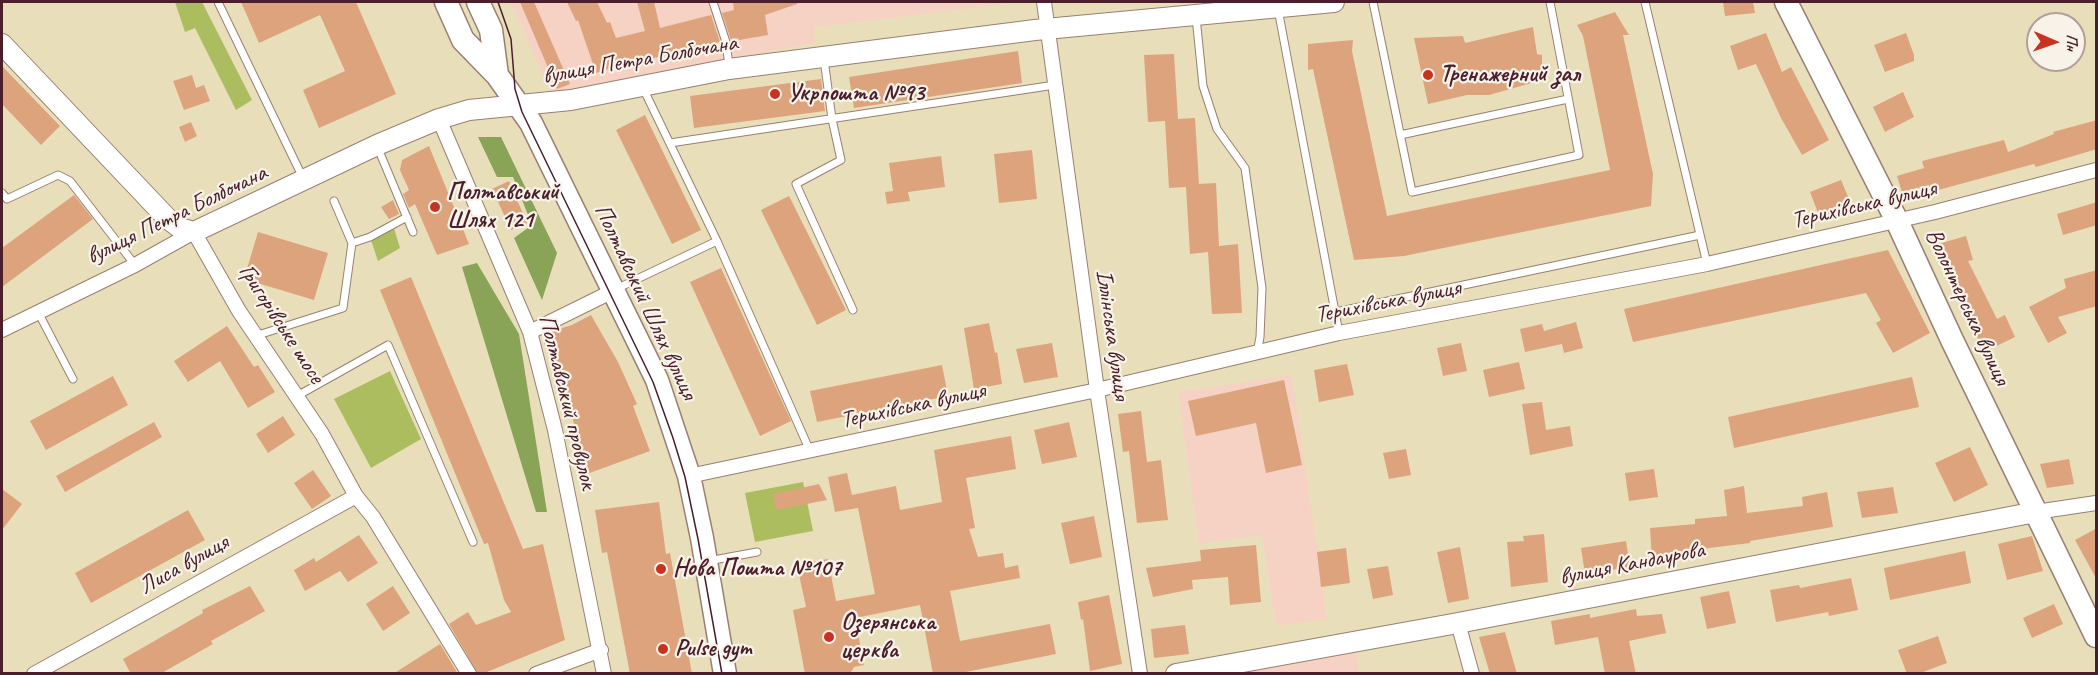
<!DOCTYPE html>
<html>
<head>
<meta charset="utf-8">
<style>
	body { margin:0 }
	#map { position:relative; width:2098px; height:675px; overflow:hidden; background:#e8dfba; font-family:Caveat,sans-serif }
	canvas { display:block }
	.frame { position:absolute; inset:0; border:3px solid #4a1f2b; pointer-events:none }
	.north { position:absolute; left:2026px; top:12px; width:60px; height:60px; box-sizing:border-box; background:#f7f3e8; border:2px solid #b29e9c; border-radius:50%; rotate:92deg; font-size:16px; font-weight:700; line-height:24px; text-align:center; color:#4a1f2b }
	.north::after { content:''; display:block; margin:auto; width:21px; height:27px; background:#c8321e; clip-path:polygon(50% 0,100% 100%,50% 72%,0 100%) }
</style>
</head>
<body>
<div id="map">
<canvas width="2098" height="675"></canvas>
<div class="frame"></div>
<div class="north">Пн</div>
</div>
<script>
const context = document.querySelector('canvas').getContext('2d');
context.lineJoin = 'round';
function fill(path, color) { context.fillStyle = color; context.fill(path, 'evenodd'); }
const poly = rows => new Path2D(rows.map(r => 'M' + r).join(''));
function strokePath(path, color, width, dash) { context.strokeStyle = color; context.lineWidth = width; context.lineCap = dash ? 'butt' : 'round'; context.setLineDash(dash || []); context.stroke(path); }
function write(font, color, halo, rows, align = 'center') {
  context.font = font + ' Caveat,sans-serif'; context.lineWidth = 4.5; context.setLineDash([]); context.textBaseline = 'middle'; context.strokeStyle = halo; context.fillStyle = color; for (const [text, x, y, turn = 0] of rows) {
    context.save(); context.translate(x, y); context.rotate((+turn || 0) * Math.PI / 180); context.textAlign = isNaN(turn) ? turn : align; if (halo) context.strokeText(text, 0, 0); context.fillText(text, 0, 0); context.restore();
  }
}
fill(poly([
	[510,2,1024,2,814,27,815,43,552,93],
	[1292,375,1327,619,1276,626,1262,535,1199,544,1178,392],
	[1357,648,1359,673,1216,673]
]), '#f6d2c4');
fill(poly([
	[175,2,202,2,252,100,236,110,195,28,185,32],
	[393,225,400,248,378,261,370,237],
	[390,371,421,439,371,468,334,399],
	[803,482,813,531,755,542,745,493]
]), '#acbd60');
fill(poly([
	[478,137,501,137,557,253,542,300,514,238,532,225,513,177,497,177],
	[477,263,519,334,547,512,536,512,462,267]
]), '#89a456');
fill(poly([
	[241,2,356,2,396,94,319,128,303,90,345,71,320,15,259,43],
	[520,2,534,2,570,84,557,89],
	[567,2,597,2,607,23,610,22,616,38,645,31,637,2,654,2,660,28,711,15,720,42,629,64,629,62,596,73,578,20,576,21],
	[733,2,797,2,797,4,765,15,768,35,739,40,738,38,731,40,722,13,734,10],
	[1723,2,1753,2,1755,13,1725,16],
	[1615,12,1629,35,1623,35,1653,174,1651,206,1404,256,1354,260,1313,69,1308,70,1308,44,1353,40,1352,51,1387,216,1610,170,1583,36,1577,25],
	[1533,27,1537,54,1542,55,1542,80,1489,95,1467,95,1428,104,1414,38,1463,36,1465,43],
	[1766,33,1782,72,1791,67,1829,140,1802,155,1781,118,1756,64,1738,70,1730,46],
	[1906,33,1914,55,1914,61,1885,72,1874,45],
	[1018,51,1022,83,854,108,849,77],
	[1174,54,1178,119,1195,118,1199,184,1216,183,1219,246,1238,244,1242,313,1212,314,1208,252,1190,254,1186,187,1169,188,1165,121,1148,122,1144,55],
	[2,66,60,126,41,145,2,104],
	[192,75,196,88,204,85,210,101,184,110,173,81],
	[821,79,825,111,694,128,690,96],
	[1903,92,1914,117,1885,132,1873,107],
	[645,115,701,230,672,244,616,130],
	[2097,120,2097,149,2036,167,2034,164,1931,192,1929,185,1902,192,1897,176,1924,168,1922,161,2004,140,2008,152,2054,134,2053,132],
	[191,122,197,136,185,142,179,127],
	[429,146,469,244,437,255,415,204,409,208,403,194,409,190,400,170,402,160],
	[1032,150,1037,199,999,203,994,154],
	[941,156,945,187,908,192,910,201,887,204,885,192,893,191,889,163],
	[1841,180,1852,206,1820,218,1810,192],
	[509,181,527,223,511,230,492,189],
	[74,195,93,219,2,287,2,248],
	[789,196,846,310,817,325,761,210],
	[393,200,399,214,389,219,381,207],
	[2097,202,2097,225,2063,235,2057,214],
	[258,232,328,253,314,300,244,279],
	[1966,236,1973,260,1968,261,1997,319,2005,315,2015,337,1984,352,1968,316,1966,317,1952,289,1938,244],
	[1888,250,1930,333,1893,353,1876,323,1881,320,1866,293,1633,342,1624,309],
	[721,268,791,421,760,436,690,282],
	[2097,270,2097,306,2058,317,2067,333,2048,343,2029,307,2066,288,2064,279],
	[411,277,523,549,543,544,565,640,482,674,478,674,449,624,468,612,476,625,511,612,504,600,488,543,484,544,380,290],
	[591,315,618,362,637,404,633,406,650,451,584,475,569,434,577,431,544,343,552,331,572,325],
	[1576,322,1583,348,1564,353,1562,344,1525,352,1520,329,1542,324,1544,331],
	[989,323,995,353,997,352,1002,384,974,389,964,328],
	[227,326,254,367,258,365,275,392,248,408,220,361,188,382,174,361],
	[1052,343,1058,377,1024,383,1016,349],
	[1461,343,1467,371,1443,376,1437,348],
	[1519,362,1525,389,1489,397,1483,370],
	[1347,364,1354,395,1319,402,1314,370],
	[942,365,948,396,817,422,810,391],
	[113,376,128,405,46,450,30,421],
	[1912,377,1919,407,1734,448,1728,417],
	[1284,380,1302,465,1266,473,1256,423,1196,436,1188,401],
	[1542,402,1546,430,1570,426,1573,446,1530,455,1522,404],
	[1141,411,1147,462,1161,460,1168,520,1137,523,1129,451,1123,452,1118,414],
	[283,416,295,435,268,453,256,434],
	[154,422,162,437,65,492,56,476],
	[1069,422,1077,457,1042,464,1034,430],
	[1011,436,1016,469,966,478,975,528,969,529,978,557,1003,553,1005,568,1018,565,1020,578,950,591,960,641,1050,624,1056,654,956,674,933,674,920,605,855,618,864,665,854,667,850,674,805,674,793,610,806,607,797,565,828,559,836,601,875,594,858,508,835,512,828,477,847,473,852,495,896,486,900,510,942,502,934,450],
	[1970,447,1988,485,1954,502,1935,463],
	[1406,449,1411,475,1389,479,1383,453],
	[2069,459,2074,484,2047,488,2040,464],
	[1654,469,1658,497,1629,501,1625,473],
	[313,470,331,496,312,509,294,483],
	[819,484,827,500,776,510,773,494],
	[1744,486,1747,513,1803,506,1802,497,1827,492,1833,527,1750,541,1750,543,1685,551,1686,556,1652,559,1650,528,1695,524,1695,519,1727,516,1724,490],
	[1893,487,1898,513,1862,518,1857,492],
	[2,489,22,504,2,530],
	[659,502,666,554,670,553,692,674,630,674,607,552,602,553,595,510],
	[188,510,205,540,91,603,75,573],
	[1094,516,1102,557,1070,564,1061,523],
	[2097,528,2097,580,2075,540],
	[1544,534,1548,582,1511,587,1507,542,1524,541,1523,536],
	[359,535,378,563,348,582,340,571,305,591,294,570,314,558,316,562],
	[2032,536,2043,571,2007,580,1998,544],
	[1626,541,1630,567,1585,574,1581,548],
	[1256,545,1261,602,1230,605,1228,577,1192,580,1193,589,1153,597,1146,568,1201,561,1200,550],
	[1460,547,1469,599,1448,603,1437,552],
	[1346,548,1350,583,1321,587,1317,552],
	[1965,551,1971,583,1890,600,1884,568],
	[1388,566,1393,595,1373,599,1367,569],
	[1851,578,1858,610,1829,616,1828,612,1776,622,1770,590,1799,585,1800,588],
	[250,586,265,611,211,641,213,644,160,674,131,674,123,659,203,613,202,610],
	[393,586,410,613,383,631,366,604],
	[1729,591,1736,623,1707,629,1700,597],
	[1109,595,1122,664,1090,671,1083,619,1081,620,1078,602],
	[2054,604,2063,624,2032,638,2023,618],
	[1636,609,1637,616,1662,614,1666,633,1629,641,1636,674,1605,674,1598,637,1555,645,1551,621,1590,614,1590,618],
	[1185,625,1189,654,1154,658,1151,629],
	[1505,632,1517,674,1490,674,1479,637],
	[1938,636,1947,663,1918,674,1907,674,1898,650],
	[440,644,458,674,393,674]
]), '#dda37d');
const lane = poly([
	[218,2,303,178],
	[713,2,726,42,729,66],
	[1373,2,1412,192,1579,155,1550,2],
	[1645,2,1707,264],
	[1278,9,1339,333],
	[1196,17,1203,86,1217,129,1245,168,1262,288,1260,337,1257,353],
	[824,59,832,119,841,160,796,184,853,310],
	[643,88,717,241,810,451],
	[1400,135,1568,99],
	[670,143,1055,85],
	[377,146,413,232],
	[2,193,7,199,58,175,70,181,135,265],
	[352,243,370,237,407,217],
	[616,289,717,241],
	[38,312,73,379],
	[1336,312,1700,235],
	[255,336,343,308,352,243,334,201],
	[297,396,388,345,473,542],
	[708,561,757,552]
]);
const street = poly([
	[1044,2,1097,390,1140,674],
	[439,119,530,332,555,430,604,674],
	[2,330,135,265,194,232,239,311,322,434,356,496,373,517,469,674],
	[530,332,613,291],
	[689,476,1097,390,1339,333,1707,264,1935,212,2096,170],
	[2036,512,2096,503],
	[1458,623,1472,674],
	[34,674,356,496],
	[536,674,601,650]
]);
const secondary = poly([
	[2,44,168,219,180,228,194,232,377,145,439,119,469,110,571,100,729,69,1035,30,1334,2],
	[1176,674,1458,623,2036,512]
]);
const primary = poly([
	[446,2,463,40,497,75,531,123,657,380,689,476,702,538,725,674],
	[478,2,491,30,497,75],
	[1786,2,1897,221,1952,340,2096,636]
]);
strokePath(lane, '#997f72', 9);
strokePath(street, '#997f72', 16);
strokePath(secondary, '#997f72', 22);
strokePath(primary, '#997f72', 25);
strokePath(lane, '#fff', 7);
strokePath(street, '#fff', 14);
strokePath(secondary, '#fff', 20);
strokePath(primary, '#fff', 22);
strokePath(poly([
	[498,2,511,39,515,89,522,112,653,382,673,438,685,477,698,539,722,674]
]), '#4a1f2b', 1.5);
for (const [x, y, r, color] of [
	[1428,75,6,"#c8321e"],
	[775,94,6,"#c8321e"],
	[435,207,6,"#c8321e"],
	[661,569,6,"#c8321e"],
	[829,637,6,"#c8321e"],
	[663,649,6,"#c8321e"]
]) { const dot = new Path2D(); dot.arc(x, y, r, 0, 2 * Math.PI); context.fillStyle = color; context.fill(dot); strokePath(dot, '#f7f3e8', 2); }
write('24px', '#4a1f2b', '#f7f3e8', [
	["вулиця Петра Болбочана",640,60,-10],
	["Терихівська вулиця",1864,205,-13],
	["вулиця Петра Болбочана",177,215,-26],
	["Полтавський Шлях вулиця",645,302,65],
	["Терихівська вулиця",1388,302,-11],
	["Волонтерська вулиця",1967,307,65],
	["Григорівське шосе",281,324,57],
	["Іллінська вулиця",1112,335,82],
	["Полтавський провулок",567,402,76],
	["Терихівська вулиця",913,406,-12],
	["вулиця Кандаурова",1632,564,-11],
	["Лиса вулиця",184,565,-29]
]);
write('bold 24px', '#4a1f2b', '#f7f3e8', [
	["Тренажерний зал",1440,75],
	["Укрпошта №93",787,94],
	["Полтавський",447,193],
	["Шлях 121",447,221],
	["Нова Пошта №107",673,569],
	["Озерянська",841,623],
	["церква",841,651],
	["Pulse gym",675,649]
], 'left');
</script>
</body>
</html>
